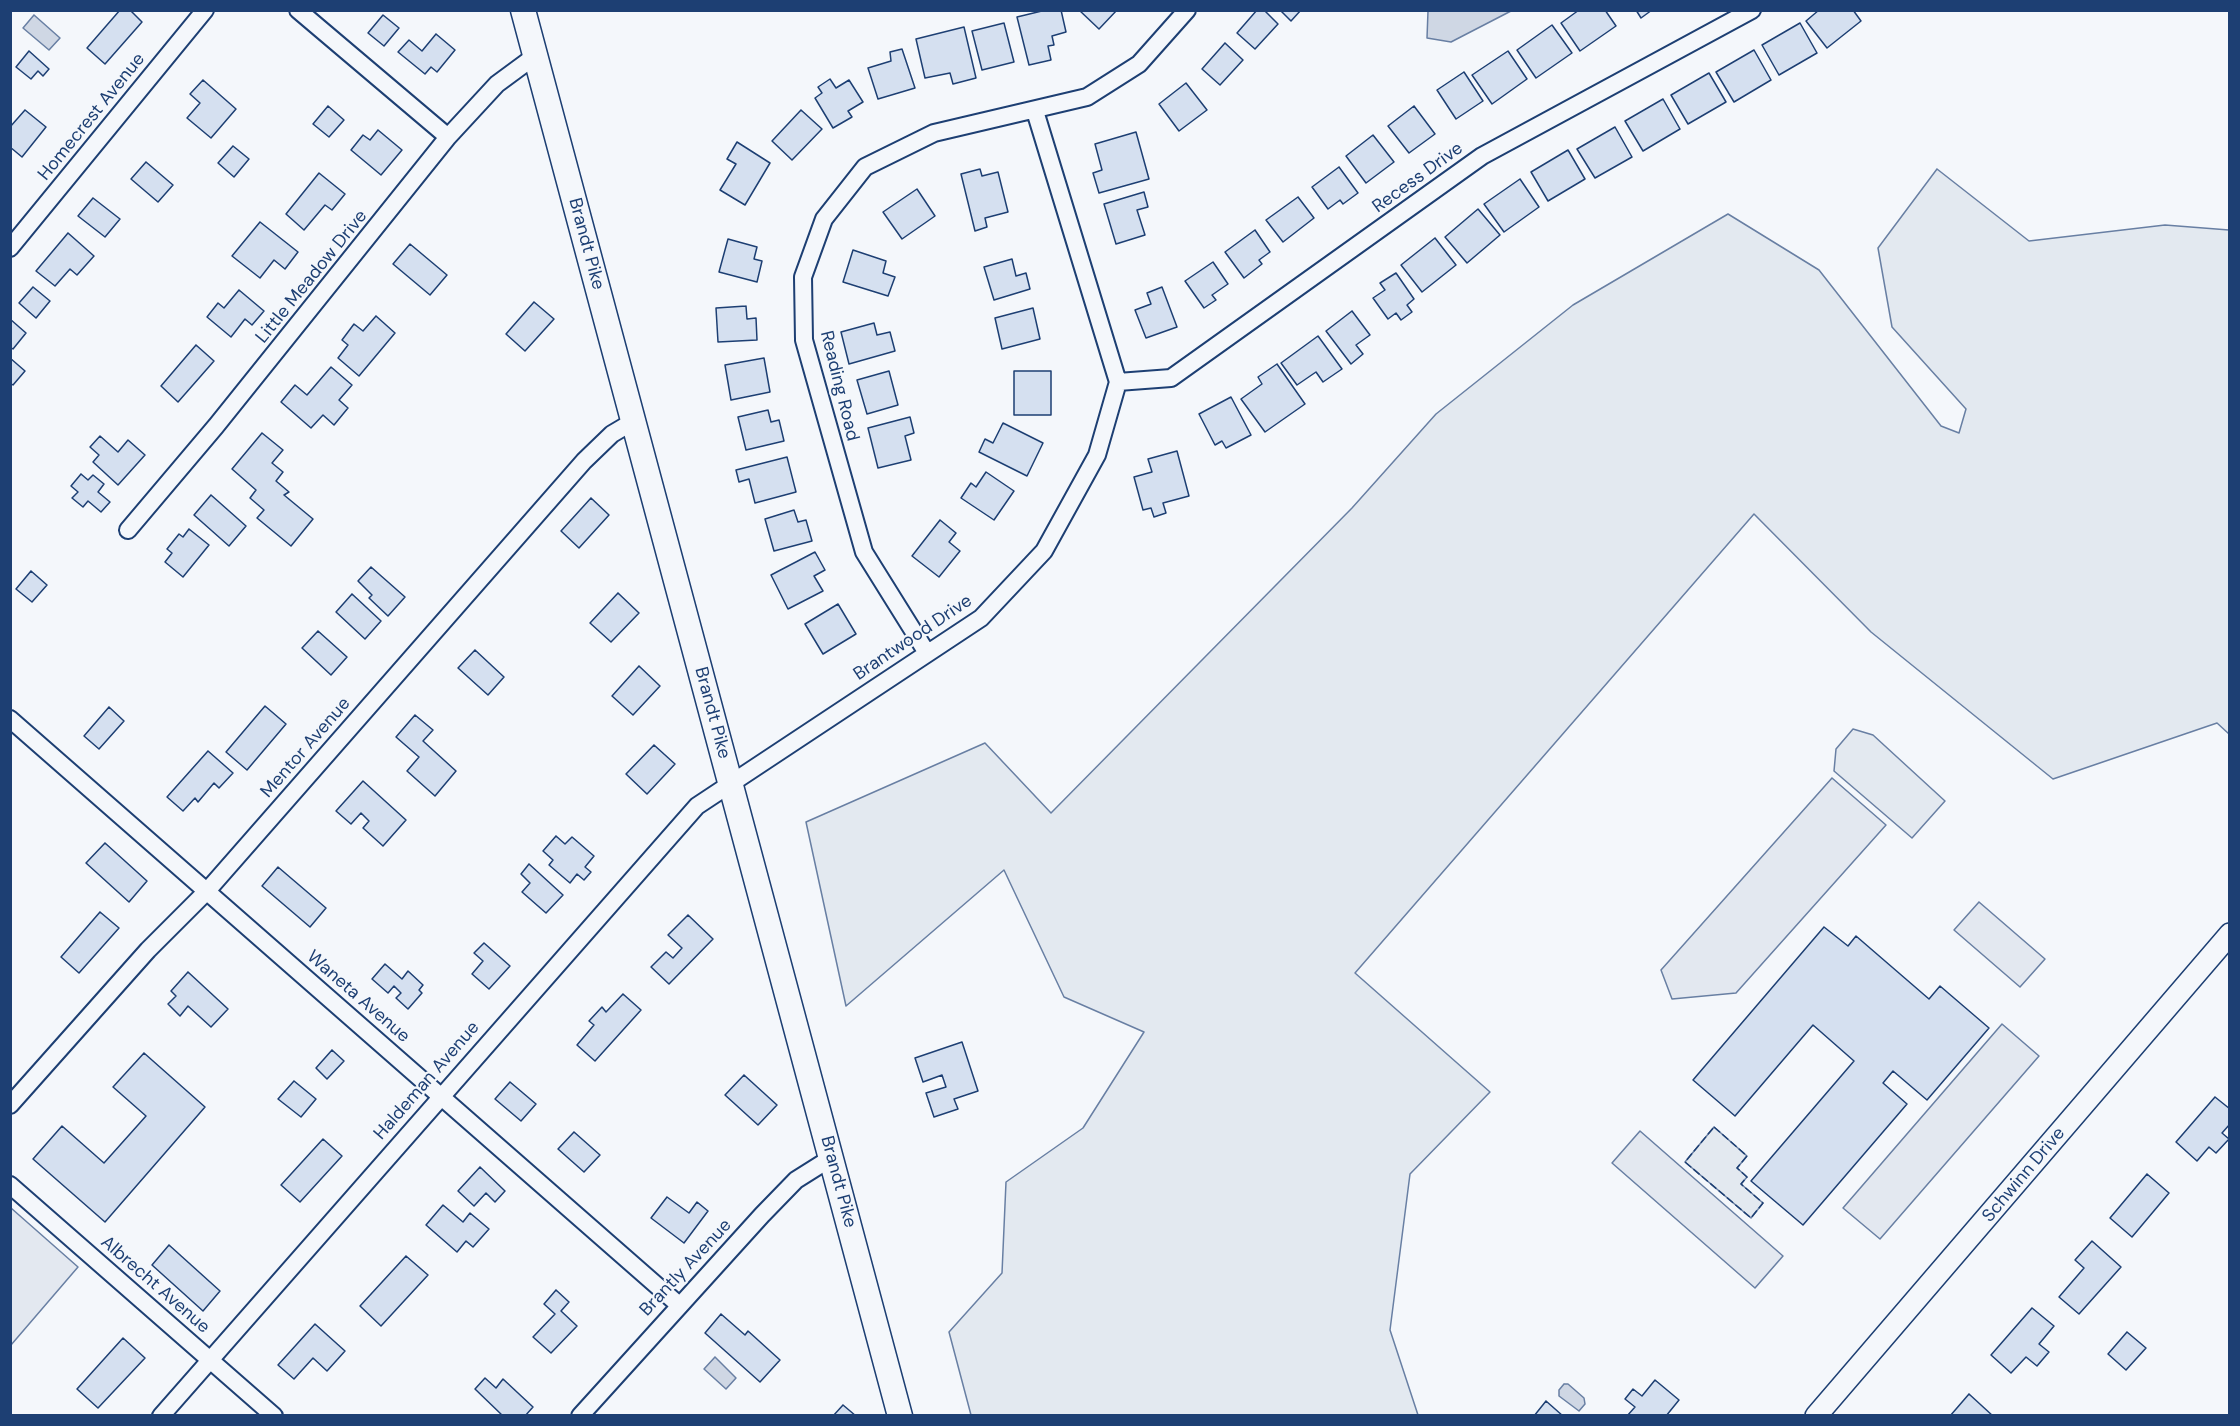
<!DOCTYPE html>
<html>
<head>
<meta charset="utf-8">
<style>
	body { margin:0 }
	#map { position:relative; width:2240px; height:1426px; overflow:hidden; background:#f4f7fb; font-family:"DM Sans",sans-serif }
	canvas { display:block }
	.frame { position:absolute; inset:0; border:12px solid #1d3f73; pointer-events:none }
</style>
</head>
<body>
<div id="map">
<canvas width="2240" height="1426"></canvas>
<div class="frame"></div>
</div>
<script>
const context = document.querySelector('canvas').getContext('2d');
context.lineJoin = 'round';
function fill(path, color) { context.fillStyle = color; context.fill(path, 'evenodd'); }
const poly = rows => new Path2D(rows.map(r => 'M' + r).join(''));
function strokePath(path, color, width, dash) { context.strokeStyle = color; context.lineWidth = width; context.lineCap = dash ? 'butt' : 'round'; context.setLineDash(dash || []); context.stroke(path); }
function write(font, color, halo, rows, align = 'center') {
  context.font = font + ' "DM Sans",sans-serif'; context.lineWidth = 4.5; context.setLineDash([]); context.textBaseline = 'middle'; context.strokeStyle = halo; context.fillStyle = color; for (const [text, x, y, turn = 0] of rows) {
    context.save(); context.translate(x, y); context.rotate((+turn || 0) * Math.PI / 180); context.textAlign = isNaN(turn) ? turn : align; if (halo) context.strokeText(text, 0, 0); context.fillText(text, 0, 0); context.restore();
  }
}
const green = poly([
	[1937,169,2029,241,2165,225,2229,230,2229,734,2217,723,2053,779,1871,632,1754,514,1355,973,1490,1092,1410,1174,1390,1330,1418,1415,971,1415,949,1332,1002,1273,1006,1182,1083,1128,1144,1032,1064,997,1004,870,846,1006,806,822,985,743,1051,813,1352,508,1436,414,1573,305,1728,214,1819,270,1941,426,1959,433,1966,409,1892,327,1878,248,1937,169],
	[1853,729,1873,735,1945,801,1912,838,1834,771,1836,749,1853,729],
	[1714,1127,1747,1156,1737,1168,1747,1177,1741,1184,1763,1203,1751,1218,1685,1162,1714,1127]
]);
fill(green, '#e3e9f0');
strokePath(green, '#687fa3', 1.5);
const parking = poly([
	[1832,778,1886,825,1736,993,1672,999,1661,970,1832,778],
	[1979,902,2045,959,2020,987,1954,930,1979,902],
	[2002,1024,2039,1056,1880,1239,1843,1208,2002,1024],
	[1640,1131,1783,1256,1755,1288,1612,1163,1640,1131],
	[11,1208,78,1267,11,1345,11,1208]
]);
fill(parking, '#e3e8f0');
strokePath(parking, '#687fa3', 1.5);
const water = poly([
	[1428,11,1428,10,1511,11,1451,42,1427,38,1428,11],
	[34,15,60,38,49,50,23,28,34,15],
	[715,1357,736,1378,726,1389,704,1369,715,1357],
	[1564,1384,1568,1384,1584,1398,1585,1404,1579,1411,1559,1396,1559,1390,1564,1384]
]);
fill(water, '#cfd7e4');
strokePath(water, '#687fa3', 1.5);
const building = poly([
	[120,10,130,10,142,22,105,64,87,48,120,10],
	[1046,10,1061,10,1066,32,1052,36,1054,45,1048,46,1051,60,1029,65,1017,17,1046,10],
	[1079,10,1117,10,1099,29,1079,10],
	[1257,10,1264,10,1278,24,1255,49,1237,33,1257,10],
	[1280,10,1301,10,1291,21,1280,10],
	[1579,10,1605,10,1616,26,1580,51,1561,23,1579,10],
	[1636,10,1652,10,1641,18,1636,10],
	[1819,10,1853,10,1861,21,1827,48,1806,21,1819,10],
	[383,15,399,28,384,46,368,33,383,15],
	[1004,23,1014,62,982,70,972,31,1004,23],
	[1800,23,1817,53,1779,75,1762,45,1800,23],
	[1552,25,1572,53,1536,78,1517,50,1552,25],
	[964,27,976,78,953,84,950,73,925,78,916,39,964,27],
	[436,34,455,50,437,72,431,67,425,74,398,52,409,40,422,51,436,34],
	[1225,43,1243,60,1220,85,1202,69,1225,43],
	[902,49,915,88,878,99,868,68,891,61,890,52,902,49],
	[1754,50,1771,80,1734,102,1716,72,1754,50],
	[29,51,49,69,43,76,38,71,31,79,16,67,29,51],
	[1508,51,1527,79,1492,104,1472,75,1508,51],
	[1464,72,1483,101,1456,119,1437,90,1464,72],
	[1709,73,1726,102,1688,124,1671,95,1709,73],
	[830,79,836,88,849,80,863,102,848,111,852,117,833,128,815,98,822,93,818,87,830,79],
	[203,80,236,109,211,138,187,118,200,103,190,94,203,80],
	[1186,83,1207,110,1179,131,1159,104,1186,83],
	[1663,99,1680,129,1643,151,1625,121,1663,99],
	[328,106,344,120,329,137,313,124,328,106],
	[1414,106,1435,134,1409,153,1388,126,1414,106],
	[25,110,46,127,22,157,10,147,10,127,25,110],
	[801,110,822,129,792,160,772,141,801,110],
	[1615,127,1632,157,1595,178,1577,149,1615,127],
	[378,130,402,150,381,175,351,150,363,135,370,140,378,130],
	[1136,132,1149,179,1099,193,1093,173,1102,170,1095,144,1136,132],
	[1373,135,1394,162,1366,183,1346,156,1373,135],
	[737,142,770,163,745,205,720,190,736,164,727,159,737,142],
	[233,146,249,159,234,177,218,163,233,146],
	[1568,150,1585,179,1548,201,1531,172,1568,150],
	[146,162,173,185,158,202,131,179,146,162],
	[1339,167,1358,193,1343,204,1340,200,1328,209,1312,187,1339,167],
	[980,169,982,176,998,172,1008,212,985,218,987,227,975,231,961,174,980,169],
	[319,173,345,194,332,210,325,205,304,230,286,214,319,173],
	[1520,179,1539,207,1504,232,1484,204,1520,179],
	[917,189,935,216,902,239,883,212,917,189],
	[1144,192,1148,207,1137,210,1145,235,1116,244,1104,204,1144,192],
	[1298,197,1314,218,1283,242,1266,220,1298,197],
	[93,198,120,219,105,237,78,216,93,198],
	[1478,209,1500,235,1467,263,1445,237,1478,209],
	[260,222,298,252,285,269,274,260,260,278,232,256,260,222],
	[1255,230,1270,252,1259,260,1262,264,1244,278,1225,252,1255,230],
	[68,233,94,256,77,275,70,269,55,286,36,271,68,233],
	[1435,238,1456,265,1422,292,1401,265,1435,238],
	[728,239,757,247,754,259,762,261,757,282,719,272,728,239],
	[410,244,447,275,430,295,393,264,410,244],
	[853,250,886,261,883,273,895,277,888,296,843,282,853,250],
	[1012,259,1016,276,1026,273,1030,289,994,300,984,267,1012,259],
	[1213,262,1228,284,1212,295,1216,300,1204,308,1185,281,1213,262],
	[1396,273,1414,299,1407,305,1412,312,1401,320,1396,313,1388,319,1373,298,1385,290,1380,283,1396,273],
	[33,287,50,301,36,318,19,303,33,287],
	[1162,287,1177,327,1146,338,1135,310,1151,304,1147,293,1162,287],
	[239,290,264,311,252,325,245,319,231,337,207,317,218,303,224,308,239,290],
	[534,302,554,319,525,351,506,334,534,302],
	[746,306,747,319,756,318,757,340,718,342,716,308,746,306],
	[1033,308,1040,339,1002,349,995,318,1033,308],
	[1352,311,1370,335,1356,345,1363,354,1351,364,1326,331,1352,311],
	[376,316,395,333,359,376,338,358,348,345,342,340,354,324,363,331,376,316],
	[10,319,26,333,13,349,10,347,10,319],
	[874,323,877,335,890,332,895,351,849,364,841,332,874,323],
	[1318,336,1342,369,1323,382,1316,372,1297,385,1281,363,1318,336],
	[196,345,214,361,178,402,161,386,196,345],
	[10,358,25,371,13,385,10,383,10,358],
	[764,358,770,392,731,400,725,365,764,358],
	[1277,364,1305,404,1265,432,1241,399,1262,384,1258,377,1277,364],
	[331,367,352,385,339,400,348,408,334,425,323,415,311,428,281,402,295,385,307,395,331,367],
	[889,371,898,405,867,414,857,380,889,371],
	[1014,371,1051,371,1051,415,1014,415,1014,371],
	[1231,397,1251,435,1226,448,1222,441,1215,445,1199,414,1231,397],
	[768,410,771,422,779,420,784,441,746,450,738,417,768,410],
	[910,417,914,433,905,436,911,460,878,468,868,428,910,417],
	[1003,423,1043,443,1027,476,979,452,985,439,993,443,1003,423],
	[262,433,283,450,272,463,283,472,276,481,289,492,284,495,313,519,291,546,257,518,264,510,250,498,256,490,232,469,262,433],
	[100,436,118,452,128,440,145,455,118,485,93,462,99,455,90,447,100,436],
	[1177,451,1189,496,1163,503,1166,513,1154,517,1151,508,1143,510,1134,477,1152,472,1148,459,1177,451],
	[787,457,796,492,755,503,749,479,739,482,736,470,787,457],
	[986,472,1014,491,994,520,961,498,971,483,976,487,986,472],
	[81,474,88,480,93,475,104,484,98,492,110,502,101,512,88,501,83,507,72,498,78,492,71,486,81,474],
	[211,495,246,526,229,546,194,515,211,495],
	[591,498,609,515,579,548,561,531,591,498],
	[794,510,798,522,806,520,812,541,774,551,765,519,794,510],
	[940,520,956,533,949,542,960,551,939,577,912,556,940,520],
	[189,529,209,545,183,577,165,562,172,553,167,549,179,534,183,537,189,529],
	[815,552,825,570,814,576,823,591,788,609,771,575,815,552],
	[371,567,405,597,388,616,369,598,372,595,358,581,371,567],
	[31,571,47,585,32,602,16,589,31,571],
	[618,593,639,613,611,642,590,623,618,593],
	[352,594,381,621,365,639,336,612,352,594],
	[838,604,856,634,823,654,805,624,838,604],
	[318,631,347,657,331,675,302,648,318,631],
	[475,650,504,677,488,695,458,668,475,650],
	[639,666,660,686,633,715,612,696,639,666],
	[265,706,286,724,247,770,226,752,265,706],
	[109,707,124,721,99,749,84,736,109,707],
	[415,715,433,730,423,741,456,771,435,796,407,771,419,757,396,737,415,715],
	[654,745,675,764,647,794,626,774,654,745],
	[208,751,233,773,219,788,214,783,198,802,195,798,183,811,167,797,208,751],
	[363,781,406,820,383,846,363,828,369,821,361,813,351,824,336,811,363,781],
	[556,836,565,844,572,837,594,856,585,867,591,872,584,880,577,874,570,883,549,865,553,860,543,851,556,836],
	[105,843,147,881,129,902,86,863,105,843],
	[529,864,563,895,546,913,522,892,530,883,521,874,529,864],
	[278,867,326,908,310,927,262,886,278,867],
	[100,912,119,928,79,973,61,957,100,912],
	[688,915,713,939,669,984,651,967,666,952,673,958,682,948,668,935,688,915],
	[1824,927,1848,946,1856,936,1929,999,1940,986,1989,1028,1927,1100,1893,1071,1883,1083,1907,1104,1803,1225,1751,1181,1854,1061,1813,1025,1735,1116,1693,1080,1824,927],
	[484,943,510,966,489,989,472,974,483,961,474,953,484,943],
	[385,964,402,979,408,971,423,985,419,990,422,993,408,1009,396,998,401,993,394,986,388,993,372,979,385,964],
	[188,972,228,1009,211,1027,188,1006,180,1016,168,1004,176,996,171,991,188,972],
	[623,994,641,1010,595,1061,577,1045,594,1025,589,1021,602,1007,606,1012,623,994],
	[962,1042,978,1091,954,1099,958,1109,934,1117,926,1093,946,1087,942,1075,923,1082,915,1058,962,1042],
	[332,1050,344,1061,327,1079,316,1068,332,1050],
	[144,1053,205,1107,105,1222,33,1159,62,1126,104,1163,146,1116,113,1087,144,1053],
	[744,1075,777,1105,758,1125,725,1095,744,1075],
	[294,1081,316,1099,301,1117,278,1099,294,1081],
	[510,1082,536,1104,521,1121,495,1099,510,1082],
	[2215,1097,2230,1109,2230,1124,2222,1133,2229,1139,2216,1153,2209,1147,2197,1161,2176,1142,2215,1097],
	[574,1132,600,1155,584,1172,558,1149,574,1132],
	[323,1139,342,1156,300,1202,281,1185,323,1139],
	[480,1167,505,1191,495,1202,486,1193,474,1206,458,1191,480,1167],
	[2147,1174,2169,1193,2132,1237,2110,1218,2147,1174],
	[667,1197,689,1213,697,1202,708,1211,684,1243,651,1218,667,1197],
	[443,1205,463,1222,470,1213,489,1229,473,1247,466,1241,457,1252,426,1225,443,1205],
	[2092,1241,2121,1267,2079,1314,2059,1297,2084,1268,2075,1260,2092,1241],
	[169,1245,220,1291,203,1311,152,1265,169,1245],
	[406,1256,428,1275,381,1326,360,1306,406,1256],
	[556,1290,569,1302,561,1311,577,1326,551,1353,533,1337,555,1314,544,1304,556,1290],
	[2032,1308,2054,1326,2039,1344,2049,1352,2037,1366,2026,1357,2011,1373,1991,1355,2032,1308],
	[721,1314,745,1335,748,1331,780,1360,760,1382,705,1333,721,1314],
	[315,1324,345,1351,327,1371,313,1358,294,1379,278,1365,315,1324],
	[2127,1332,2146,1348,2126,1370,2108,1354,2127,1332],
	[123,1338,145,1358,98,1408,77,1389,123,1338],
	[485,1378,496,1388,503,1379,533,1407,525,1416,503,1416,475,1389,485,1378],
	[1655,1380,1679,1400,1666,1416,1627,1416,1635,1407,1625,1399,1633,1389,1642,1396,1655,1380],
	[1969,1394,1993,1416,1950,1416,1969,1394],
	[1546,1401,1563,1416,1534,1416,1546,1401],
	[843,1405,856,1416,833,1416,843,1405]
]);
fill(building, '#d5e0f0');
strokePath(building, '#1d3f73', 1.5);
const minor = poly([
	[298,10,448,137],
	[10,248,205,10],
	[1118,382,1171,378,1482,156,1752,10],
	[128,530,216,426,448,137,497,84,535,56],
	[927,653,864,552,804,340,803,277,824,219,865,167,934,133,1087,97,1139,64,1187,10],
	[10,719,679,1305],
	[10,1105,148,950,207,891,584,461,612,434,634,421],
	[10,1185,274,1416],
	[161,1416,697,806,981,618,1044,551,1097,455,1118,382,1035,111],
	[580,1416,762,1215,796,1180,831,1158]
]);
const tertiary = poly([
	[1816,1416,2230,934]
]);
const secondary = poly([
	[523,10,900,1416]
]);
strokePath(minor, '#1d3f73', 20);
strokePath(tertiary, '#1d3f73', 24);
strokePath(secondary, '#1d3f73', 27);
strokePath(minor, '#f4f7fb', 16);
strokePath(tertiary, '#f4f7fb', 21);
strokePath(secondary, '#f4f7fb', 24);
strokePath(poly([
	[1714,1127,1747,1156,1737,1168,1747,1177,1741,1184,1763,1203,1751,1218,1685,1162,1714,1127]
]), '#1d3f73', 1.5, [8, 3]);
write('18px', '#1d3f73', '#f4f7fb', [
	["Homecrest Avenue",92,117,-51],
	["Recess Drive",1418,178,-36],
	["Brandt Pike",586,244,75],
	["Little Meadow Drive",312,277,-51],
	["Reading Road",839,386,76],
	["Brantwood Drive",913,638,-34],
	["Brandt Pike",712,713,75],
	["Mentor Avenue",306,748,-49],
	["Waneta Avenue",358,997,41],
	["Haldeman Avenue",427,1081,-49],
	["Schwinn Drive",2024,1175,-50],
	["Brandt Pike",838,1182,75],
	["Brantly Avenue",686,1268,-47],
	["Albrecht Avenue",155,1285,41]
]);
</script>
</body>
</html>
